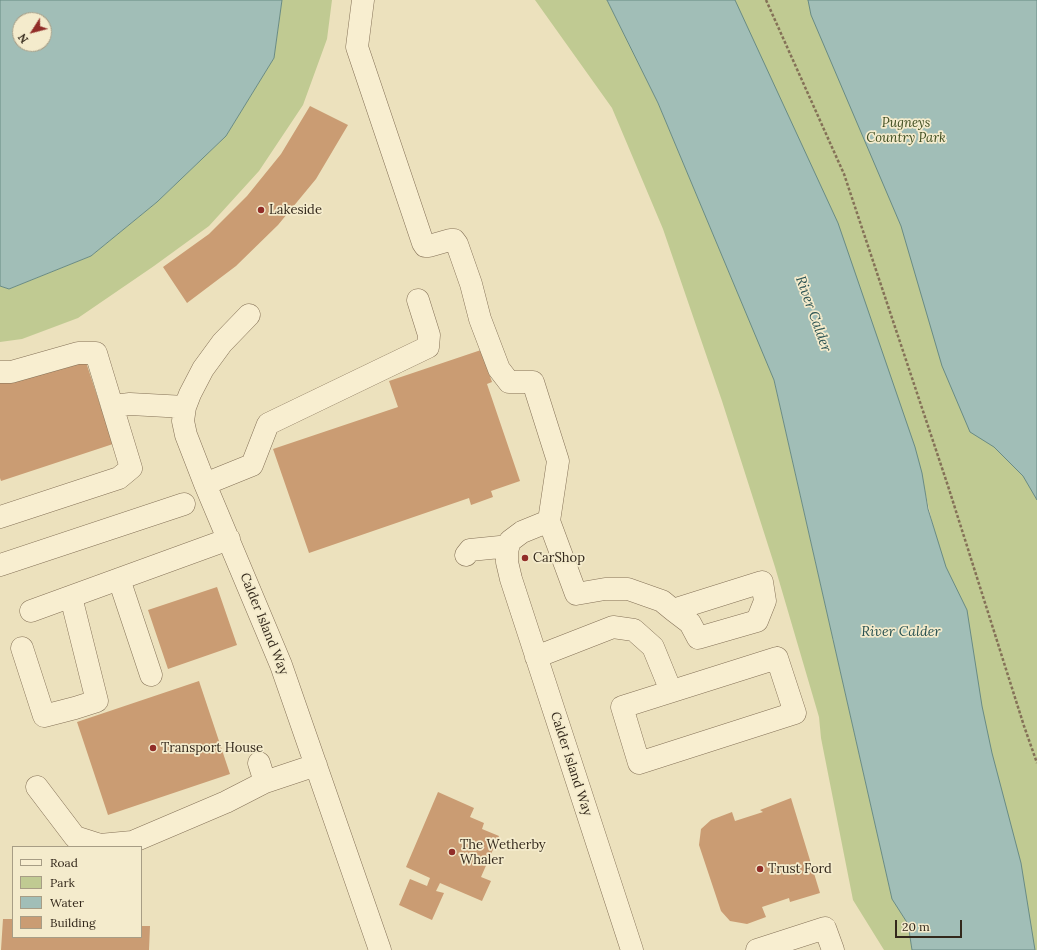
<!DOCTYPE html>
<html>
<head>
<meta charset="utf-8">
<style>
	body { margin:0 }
	#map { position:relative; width:1037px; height:950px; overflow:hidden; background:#ece1bd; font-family:Lora,serif }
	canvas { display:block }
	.legend { position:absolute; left:12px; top:846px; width:130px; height:92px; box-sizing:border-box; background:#f4ebcc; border:1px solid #a79d85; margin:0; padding:5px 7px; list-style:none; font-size:12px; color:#33281b }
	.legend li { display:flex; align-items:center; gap:8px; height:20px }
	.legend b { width:20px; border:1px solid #a79d85 }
	.north { position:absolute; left:12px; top:12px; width:40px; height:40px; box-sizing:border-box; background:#f4ebcc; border:1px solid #a79d85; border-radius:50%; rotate:234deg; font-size:11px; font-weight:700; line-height:16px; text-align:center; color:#33281b }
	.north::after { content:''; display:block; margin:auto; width:14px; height:18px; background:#912d28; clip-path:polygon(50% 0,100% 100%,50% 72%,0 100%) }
	.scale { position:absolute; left:895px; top:920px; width:67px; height:18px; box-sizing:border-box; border:2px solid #33281b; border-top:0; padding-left:5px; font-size:12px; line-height:14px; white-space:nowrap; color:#33281b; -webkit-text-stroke:3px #f4ebcc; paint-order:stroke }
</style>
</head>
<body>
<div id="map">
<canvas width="1037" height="950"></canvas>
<ul class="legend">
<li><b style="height:5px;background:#f8eed0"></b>Road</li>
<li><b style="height:11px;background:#c0ca92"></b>Park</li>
<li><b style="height:11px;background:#a1beb7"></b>Water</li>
<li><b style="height:11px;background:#ca9c73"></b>Building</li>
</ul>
<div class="north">N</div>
<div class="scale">20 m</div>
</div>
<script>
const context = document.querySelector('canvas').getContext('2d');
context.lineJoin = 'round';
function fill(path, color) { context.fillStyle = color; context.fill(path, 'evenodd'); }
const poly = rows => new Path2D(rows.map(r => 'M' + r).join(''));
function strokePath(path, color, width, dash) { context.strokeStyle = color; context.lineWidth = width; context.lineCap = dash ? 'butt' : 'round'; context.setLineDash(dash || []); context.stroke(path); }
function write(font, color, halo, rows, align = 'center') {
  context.font = font + ' Lora,serif'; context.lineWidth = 3.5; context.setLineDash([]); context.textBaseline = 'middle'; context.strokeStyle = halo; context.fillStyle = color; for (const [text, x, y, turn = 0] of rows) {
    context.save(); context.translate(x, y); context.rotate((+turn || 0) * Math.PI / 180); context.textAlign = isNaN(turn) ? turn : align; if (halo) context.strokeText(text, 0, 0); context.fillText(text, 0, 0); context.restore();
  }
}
fill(poly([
	[282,0,332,0,327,39,303,105,259,171,209,226,154,266,78,318,22,339,0,342,0,286,9,289,91,256,157,202,226,136,274,58],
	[535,0,607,0,658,103,773,376,892,898,908,924,912,950,884,950,853,900,821,738,819,717,775,567,722,401,663,229,612,108],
	[701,0,1037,0,1037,950,1033,950,918,462]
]), '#c0ca92');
const water = poly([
	[0,0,282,0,274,58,226,136,157,202,91,256,9,289,0,286,0,0],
	[20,20,44,20,44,44,20,44,20,20],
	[607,0,735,0,838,223,915,447,922,473,928,509,946,567,967,610,982,706,992,753,1021,863,1035,950,912,950,908,924,892,899,774,380,658,103,607,0],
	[808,0,1037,0,1037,500,1023,476,994,447,970,432,942,366,901,226,811,15,808,0]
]);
fill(water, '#a1beb7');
strokePath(water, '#698b84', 1);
fill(poly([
	[310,106,348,125,316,179,278,225,236,266,187,303,163,267,209,234,247,196,281,154],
	[481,350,492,382,487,384,520,481,491,491,493,497,471,505,469,498,309,553,273,449,398,407,389,381],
	[83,353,113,444,1,481,0,478,0,381],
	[217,587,237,645,168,669,148,610],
	[199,681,230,774,108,815,77,722],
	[438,792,474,808,470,817,484,823,482,829,499,836,481,877,491,881,482,901,440,883,436,891,444,893,432,920,399,905,410,879,427,886,430,878,406,867],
	[791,798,820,893,790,902,789,898,762,907,766,917,747,924,730,921,721,911,699,845,701,829,711,820,732,812,735,821,763,812,760,810],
	[3,919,13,919,13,937,141,937,141,926,150,926,149,950,1,950]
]), '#ca9c73');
const minor = poly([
	[363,0,357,47,423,243,425,246,429,246,450,240,454,240,457,244,471,284,480,319,499,369,509,382,533,382,558,461,549,521,576,594,605,589,628,589,662,601,673,610,690,623,698,638,757,621,765,601,762,582,673,610],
	[249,315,222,343,203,369,190,394,185,407,183,421,186,435,205,484,281,665,380,950],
	[0,372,11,372,78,353,96,353,131,468,119,478,0,517],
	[112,406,130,404,185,407],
	[205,484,252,465,268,424,428,347,429,335,418,300],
	[549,521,522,532,510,541,507,551,507,562,511,579,632,950],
	[466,555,470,550,500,547,507,551],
	[0,565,184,504],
	[119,579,151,675],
	[31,611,229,539],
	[22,648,44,716,75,708,97,701,71,597],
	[536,657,613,627,634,630,653,647,671,691],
	[777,658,795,713,639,763,622,707,777,658],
	[259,763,265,782],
	[37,787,75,837,100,845,132,842,226,802,265,782,316,765],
	[757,950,825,928,833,950]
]);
strokePath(minor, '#847157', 23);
strokePath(poly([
	[766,0,844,174,948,486,1024,726,1037,763]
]), '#847157', 2.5, [3, 2]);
strokePath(minor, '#f8eed0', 22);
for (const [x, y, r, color] of [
	[261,210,4,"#912d28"],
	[525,558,4,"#912d28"],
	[153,748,4,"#912d28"],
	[452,852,4,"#912d28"],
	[760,869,4,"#912d28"]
]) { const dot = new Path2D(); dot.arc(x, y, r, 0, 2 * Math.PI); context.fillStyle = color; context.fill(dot); strokePath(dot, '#f4ebcc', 1.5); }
write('italic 13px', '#414f22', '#f4ebcc', [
	["Pugneys",906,123],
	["Country Park",906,138]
]);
write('13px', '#33281b', '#f4ebcc', [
	["Lakeside",269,210],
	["CarShop",533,558],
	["Transport House",161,748],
	["The Wetherby",460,845],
	["Whaler",460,860],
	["Trust Ford",768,869]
], 'left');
write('13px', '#33281b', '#f4ebcc', [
	["Calder Island Way",264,624,68],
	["Calder Island Way",571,764,72]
]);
write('italic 14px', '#2b5352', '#f4ebcc', [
	["River Calder",813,314,70],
	["River Calder",901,632]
]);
</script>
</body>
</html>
